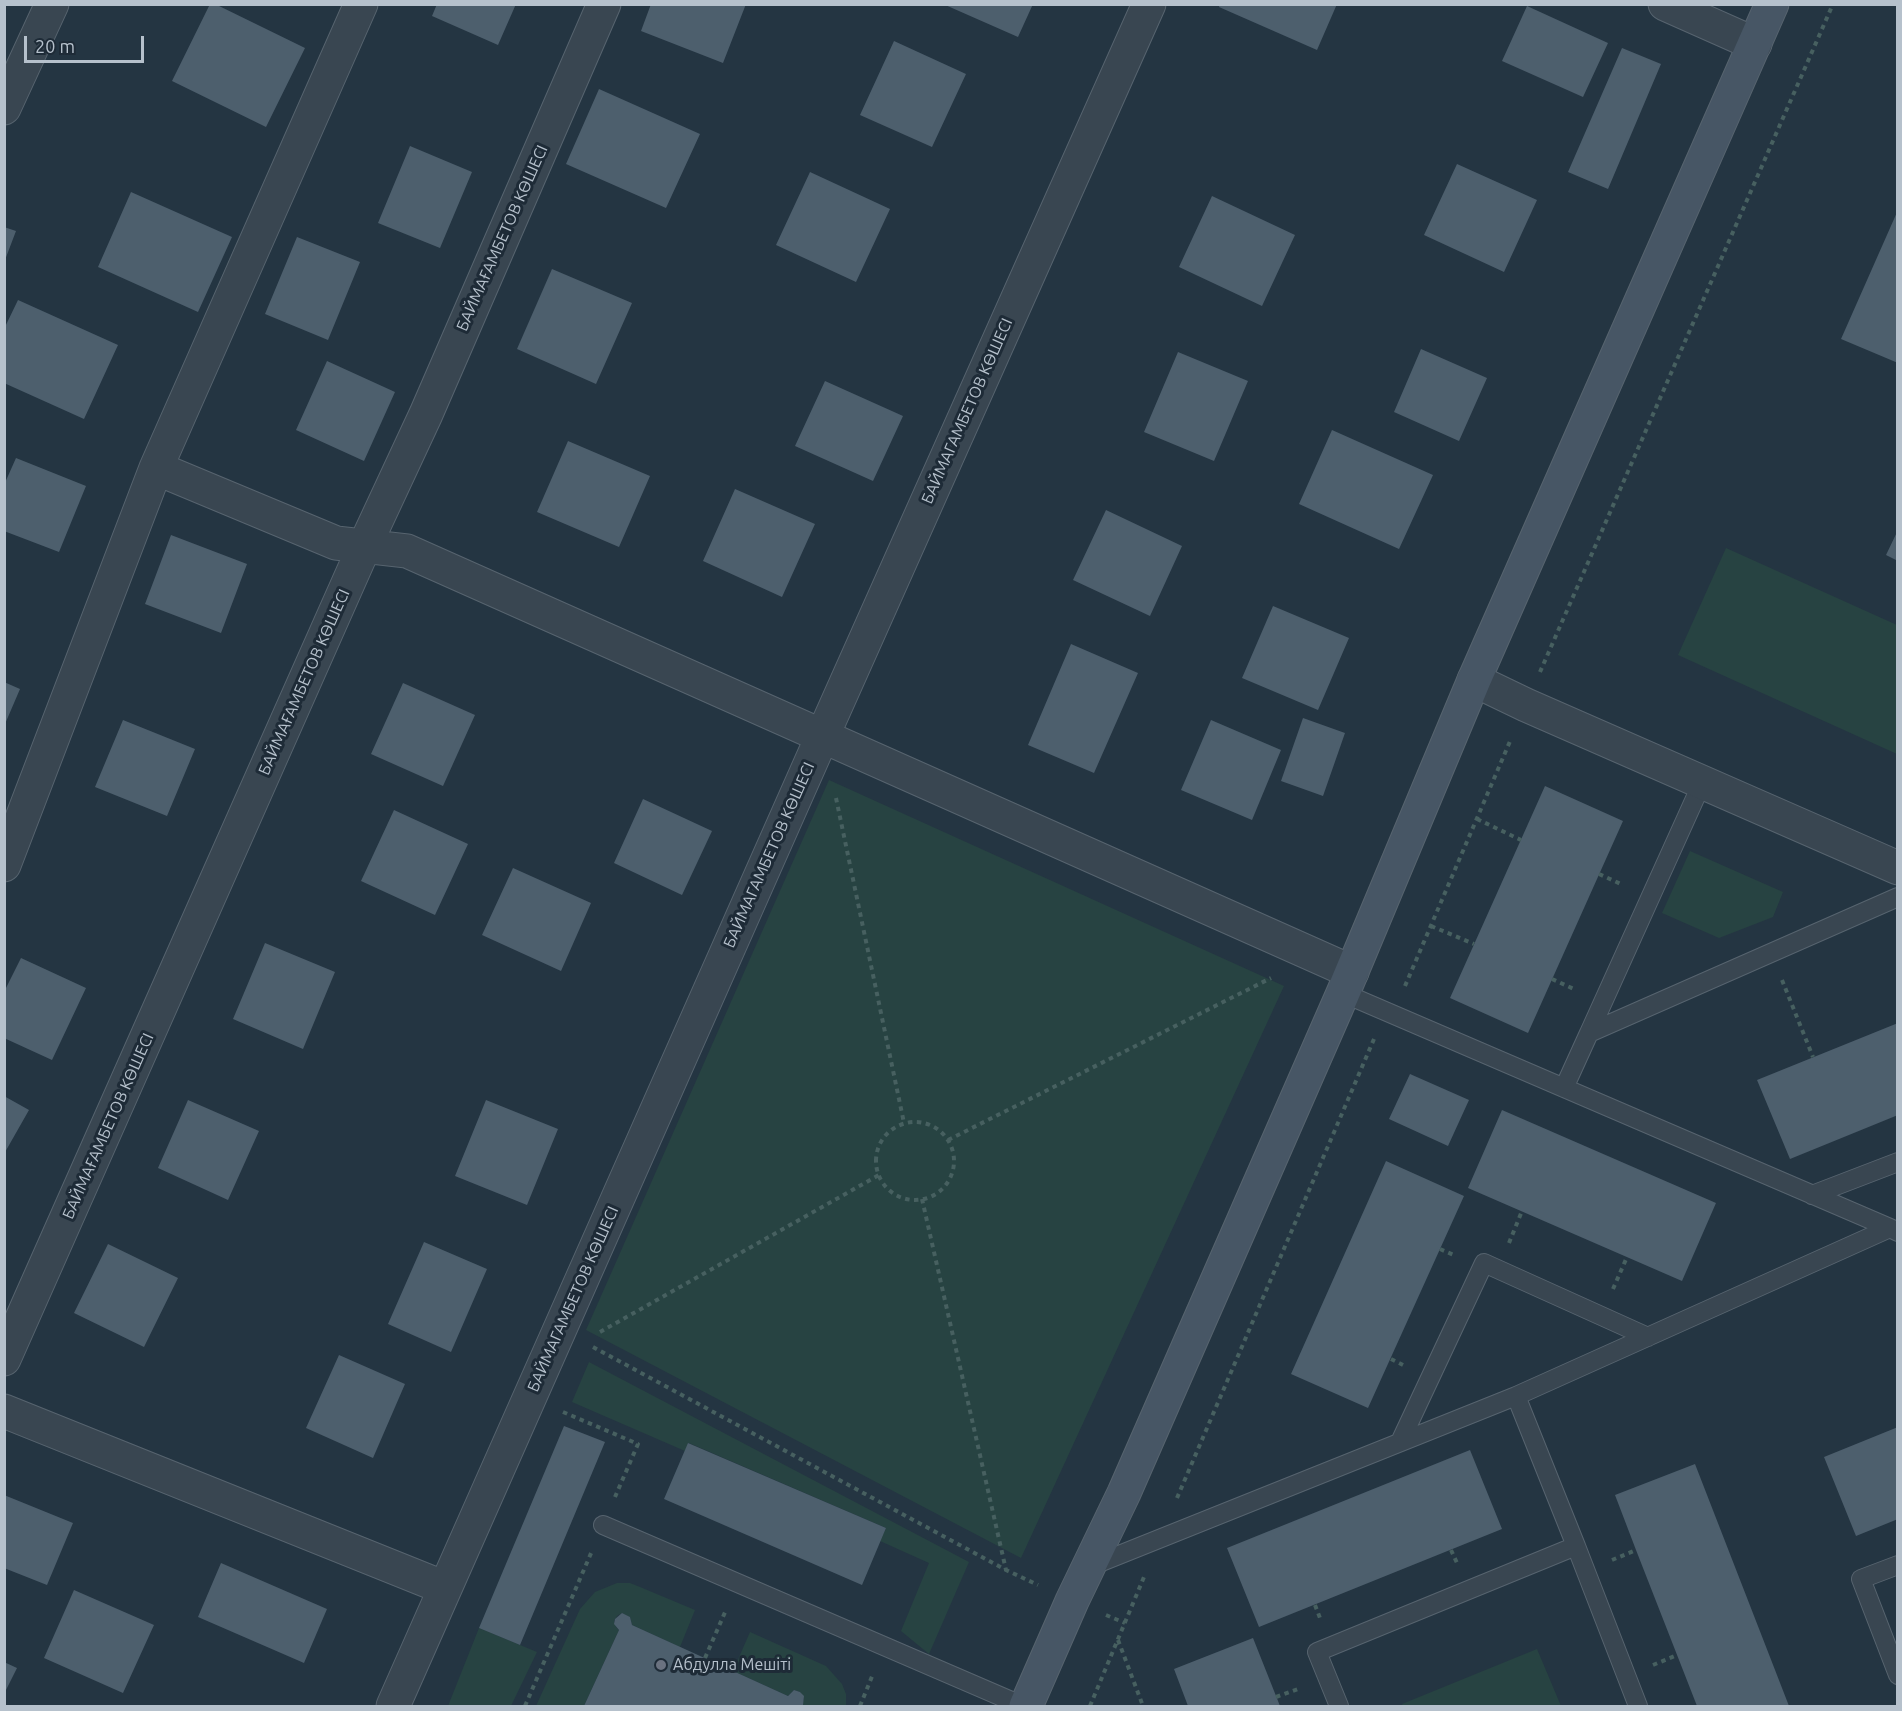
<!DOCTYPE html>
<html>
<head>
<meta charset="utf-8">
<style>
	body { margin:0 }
	#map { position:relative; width:1902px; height:1711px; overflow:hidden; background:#243542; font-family:Ubuntu,sans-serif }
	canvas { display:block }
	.frame { position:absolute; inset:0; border:6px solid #b6c1cc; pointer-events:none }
	.scale { position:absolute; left:24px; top:36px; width:120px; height:27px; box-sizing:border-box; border:3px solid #b6c1cc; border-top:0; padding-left:8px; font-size:18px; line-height:21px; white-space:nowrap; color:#b6c1cc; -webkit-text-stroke:4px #1e2b37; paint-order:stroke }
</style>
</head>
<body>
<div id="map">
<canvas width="1902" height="1711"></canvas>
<div class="frame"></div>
<div class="scale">20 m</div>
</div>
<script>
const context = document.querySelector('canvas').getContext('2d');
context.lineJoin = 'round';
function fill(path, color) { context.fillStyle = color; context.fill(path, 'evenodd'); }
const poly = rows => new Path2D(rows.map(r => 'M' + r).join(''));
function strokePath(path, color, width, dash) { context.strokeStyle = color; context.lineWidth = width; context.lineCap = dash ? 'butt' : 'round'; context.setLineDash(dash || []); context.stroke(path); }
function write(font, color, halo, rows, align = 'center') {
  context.font = font + ' Ubuntu,sans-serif'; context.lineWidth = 6; context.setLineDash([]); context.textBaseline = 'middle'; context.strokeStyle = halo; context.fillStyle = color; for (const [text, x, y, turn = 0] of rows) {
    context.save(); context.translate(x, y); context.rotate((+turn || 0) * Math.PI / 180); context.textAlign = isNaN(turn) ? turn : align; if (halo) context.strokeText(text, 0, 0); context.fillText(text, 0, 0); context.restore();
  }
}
fill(poly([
	[1726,548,1897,625,1897,754,1678,655],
	[829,780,1284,986,1021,1558,586,1330],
	[1690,851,1783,892,1773,917,1719,938,1662,913],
	[589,1362,969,1562,929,1654,901,1631,929,1563,880,1541,886,1528,689,1443,685,1451,572,1402],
	[617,1583,630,1583,640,1587,695,1610,680,1647,632,1625,630,1617,622,1613,617,1616,614,1621,616,1627,619,1630,584,1706,536,1706,580,1609,595,1592],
	[479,1628,537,1652,511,1706,448,1706],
	[750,1632,826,1666,842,1684,846,1694,846,1706,801,1706,804,1699,800,1692,794,1690,788,1696,733,1671],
	[1537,1649,1561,1706,1403,1706,1402,1704]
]), '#274342');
fill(poly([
	[210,4,215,4,305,48,266,127,172,81],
	[437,4,516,4,498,45,432,16],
	[651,4,746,4,723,63,641,31],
	[943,4,1033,4,1018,37],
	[1220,4,1337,4,1317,50,1219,7],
	[1527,6,1608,43,1583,97,1502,61],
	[894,41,966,74,932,147,860,115],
	[1622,48,1661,64,1608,189,1568,172],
	[599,89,700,134,666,208,566,164],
	[410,146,472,172,440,248,378,223],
	[1457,164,1537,200,1504,272,1424,235],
	[810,172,890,209,856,282,776,245],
	[131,192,232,237,198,312,98,267],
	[1212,196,1295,235,1262,306,1179,267],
	[1898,210,1898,363,1841,339],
	[4,227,16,231,5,260,4,260],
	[297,237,360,262,328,340,265,314],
	[552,269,632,303,596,384,517,349],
	[18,300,118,345,84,419,4,383,4,329],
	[1421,349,1487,378,1459,441,1394,412],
	[1178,352,1248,381,1214,461,1144,432],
	[327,361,395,392,364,461,296,430],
	[825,381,903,416,873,481,795,446],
	[1332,430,1433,475,1399,549,1299,504],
	[568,441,650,476,619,547,537,512],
	[16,458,86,486,59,552,4,531,4,485],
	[735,489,815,524,782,597,703,561],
	[1106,510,1182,546,1150,616,1073,580],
	[1898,530,1898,561,1886,555],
	[171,535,247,564,221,633,145,604],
	[1273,606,1349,638,1318,710,1242,678],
	[1071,644,1138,673,1094,773,1028,745],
	[4,682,20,689,5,724,4,724],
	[403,683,475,715,443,786,371,754],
	[1303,718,1345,733,1323,796,1281,781],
	[123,720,195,749,167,816,95,787],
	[1211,720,1281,750,1252,820,1181,790],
	[1545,786,1623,821,1528,1033,1450,998],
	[643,799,712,831,682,895,614,863],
	[394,810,468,844,435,915,361,881],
	[513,868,591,903,561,971,482,935],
	[265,943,335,972,303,1049,233,1019],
	[21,958,86,988,52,1060,4,1038,4,992],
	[1898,1023,1898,1115,1790,1159,1757,1080],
	[1410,1074,1469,1100,1448,1146,1389,1119],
	[4,1096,29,1110,4,1154],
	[188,1100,259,1131,228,1200,158,1168],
	[486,1100,558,1129,527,1205,455,1176],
	[1502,1110,1716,1203,1682,1281,1468,1188],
	[1386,1161,1464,1196,1368,1408,1291,1374],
	[424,1242,487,1269,451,1352,388,1324],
	[108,1244,178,1278,144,1347,74,1313],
	[339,1355,405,1384,373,1458,306,1428],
	[564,1426,605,1442,520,1645,479,1628],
	[1898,1427,1898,1519,1856,1536,1824,1457],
	[688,1443,886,1528,862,1585,664,1499],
	[1470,1450,1502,1529,1259,1627,1227,1548],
	[1695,1464,1789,1706,1697,1706,1636,1550,1615,1495],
	[4,1495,73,1523,47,1585,4,1568],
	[221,1563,327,1609,304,1663,198,1617],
	[74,1590,154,1625,123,1693,44,1658],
	[622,1613,630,1617,632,1625,788,1696,794,1690,800,1692,804,1696,803,1705,801,1706,584,1706,619,1630,614,1624,615,1619],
	[1253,1638,1280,1706,1188,1706,1174,1669],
	[4,1662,17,1668,4,1694]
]), '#4d5f6d');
const lane = poly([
	[1343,993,1890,1228],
	[1589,1033,1702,783],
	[1564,1088,1589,1033,1898,897],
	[1812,1195,1898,1162],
	[1400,1442,1484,1263,1648,1337],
	[603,1525,1023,1706],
	[1576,1546,1638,1706],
	[1898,1565,1861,1579,1898,1675],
	[1089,1567,1516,1396],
	[1339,1706,1317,1652,1576,1546,1516,1396,1890,1228,1898,1232]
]);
const street = poly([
	[1665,4,1755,44],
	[4,108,52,4],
	[156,468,336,543,407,551,1352,972],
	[1474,680,1526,705,1898,868],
	[4,865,156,468,361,4],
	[4,1359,365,545,426,414,604,4],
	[4,1411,445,1588],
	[393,1706,822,737,1149,4]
]);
const secondary = poly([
	[1026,1706,1072,1601,1124,1493,1343,993,1474,680,1772,4]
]);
strokePath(lane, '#57646f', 20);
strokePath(street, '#57646f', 35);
strokePath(secondary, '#57646f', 35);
strokePath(poly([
	[1540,672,1833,4],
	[836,798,904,1123],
	[1477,819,1521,840],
	[1599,874,1623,885],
	[1431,926,1474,944],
	[1552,979,1576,990],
	[1782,980,1813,1057],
	[1405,986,1511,739],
	'876 1161a39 39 0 1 1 78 0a39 39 0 1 1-78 0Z',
	[948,1140,1271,978],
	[922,1199,1006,1570],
	[1509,1243,1522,1211],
	[1440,1249,1456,1256],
	[1613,1289,1627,1257],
	[600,1332,879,1175],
	[593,1347,1006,1570,1038,1585],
	[1391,1359,1403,1365],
	[563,1412,638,1444,615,1497],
	[1177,1498,1374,1039],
	[1451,1550,1457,1563],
	[1612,1560,1636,1550],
	[1315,1605,1320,1618],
	[1106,1615,1125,1623],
	[1118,1640,1143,1706],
	[705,1658,726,1610],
	[1653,1665,1677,1655],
	[1276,1697,1301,1688],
	[525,1706,592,1551],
	[860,1706,873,1674],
	[1090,1706,1144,1577]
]), '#476060', 4, [4.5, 4.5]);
strokePath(lane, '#394651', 18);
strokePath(street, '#394651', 33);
strokePath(secondary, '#475665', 33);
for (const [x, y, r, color] of [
	[661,1665,6,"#6b7280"]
]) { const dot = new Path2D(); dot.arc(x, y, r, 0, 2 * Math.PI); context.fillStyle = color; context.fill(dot); strokePath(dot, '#1e2b37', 2); }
write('16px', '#b6c1cc', '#1e2b37', [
	["БАЙМАҒАМБЕТОВ КӨШЕСІ",502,238,-66],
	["БАЙМАГАМБЕТОВ КӨШЕСІ",967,411,-66],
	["БАЙМАҒАМБЕТОВ КӨШЕСІ",304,682,-66],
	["БАЙМАГАМБЕТОВ КӨШЕСІ",769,855,-66],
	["БАЙМАҒАМБЕТОВ КӨШЕСІ",108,1126,-66],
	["БАЙМАГАМБЕТОВ КӨШЕСІ",573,1299,-66]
]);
write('16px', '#b6c1cc', '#1e2b37', [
	["Абдулла Мешіті",673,1665]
], 'left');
</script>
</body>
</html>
